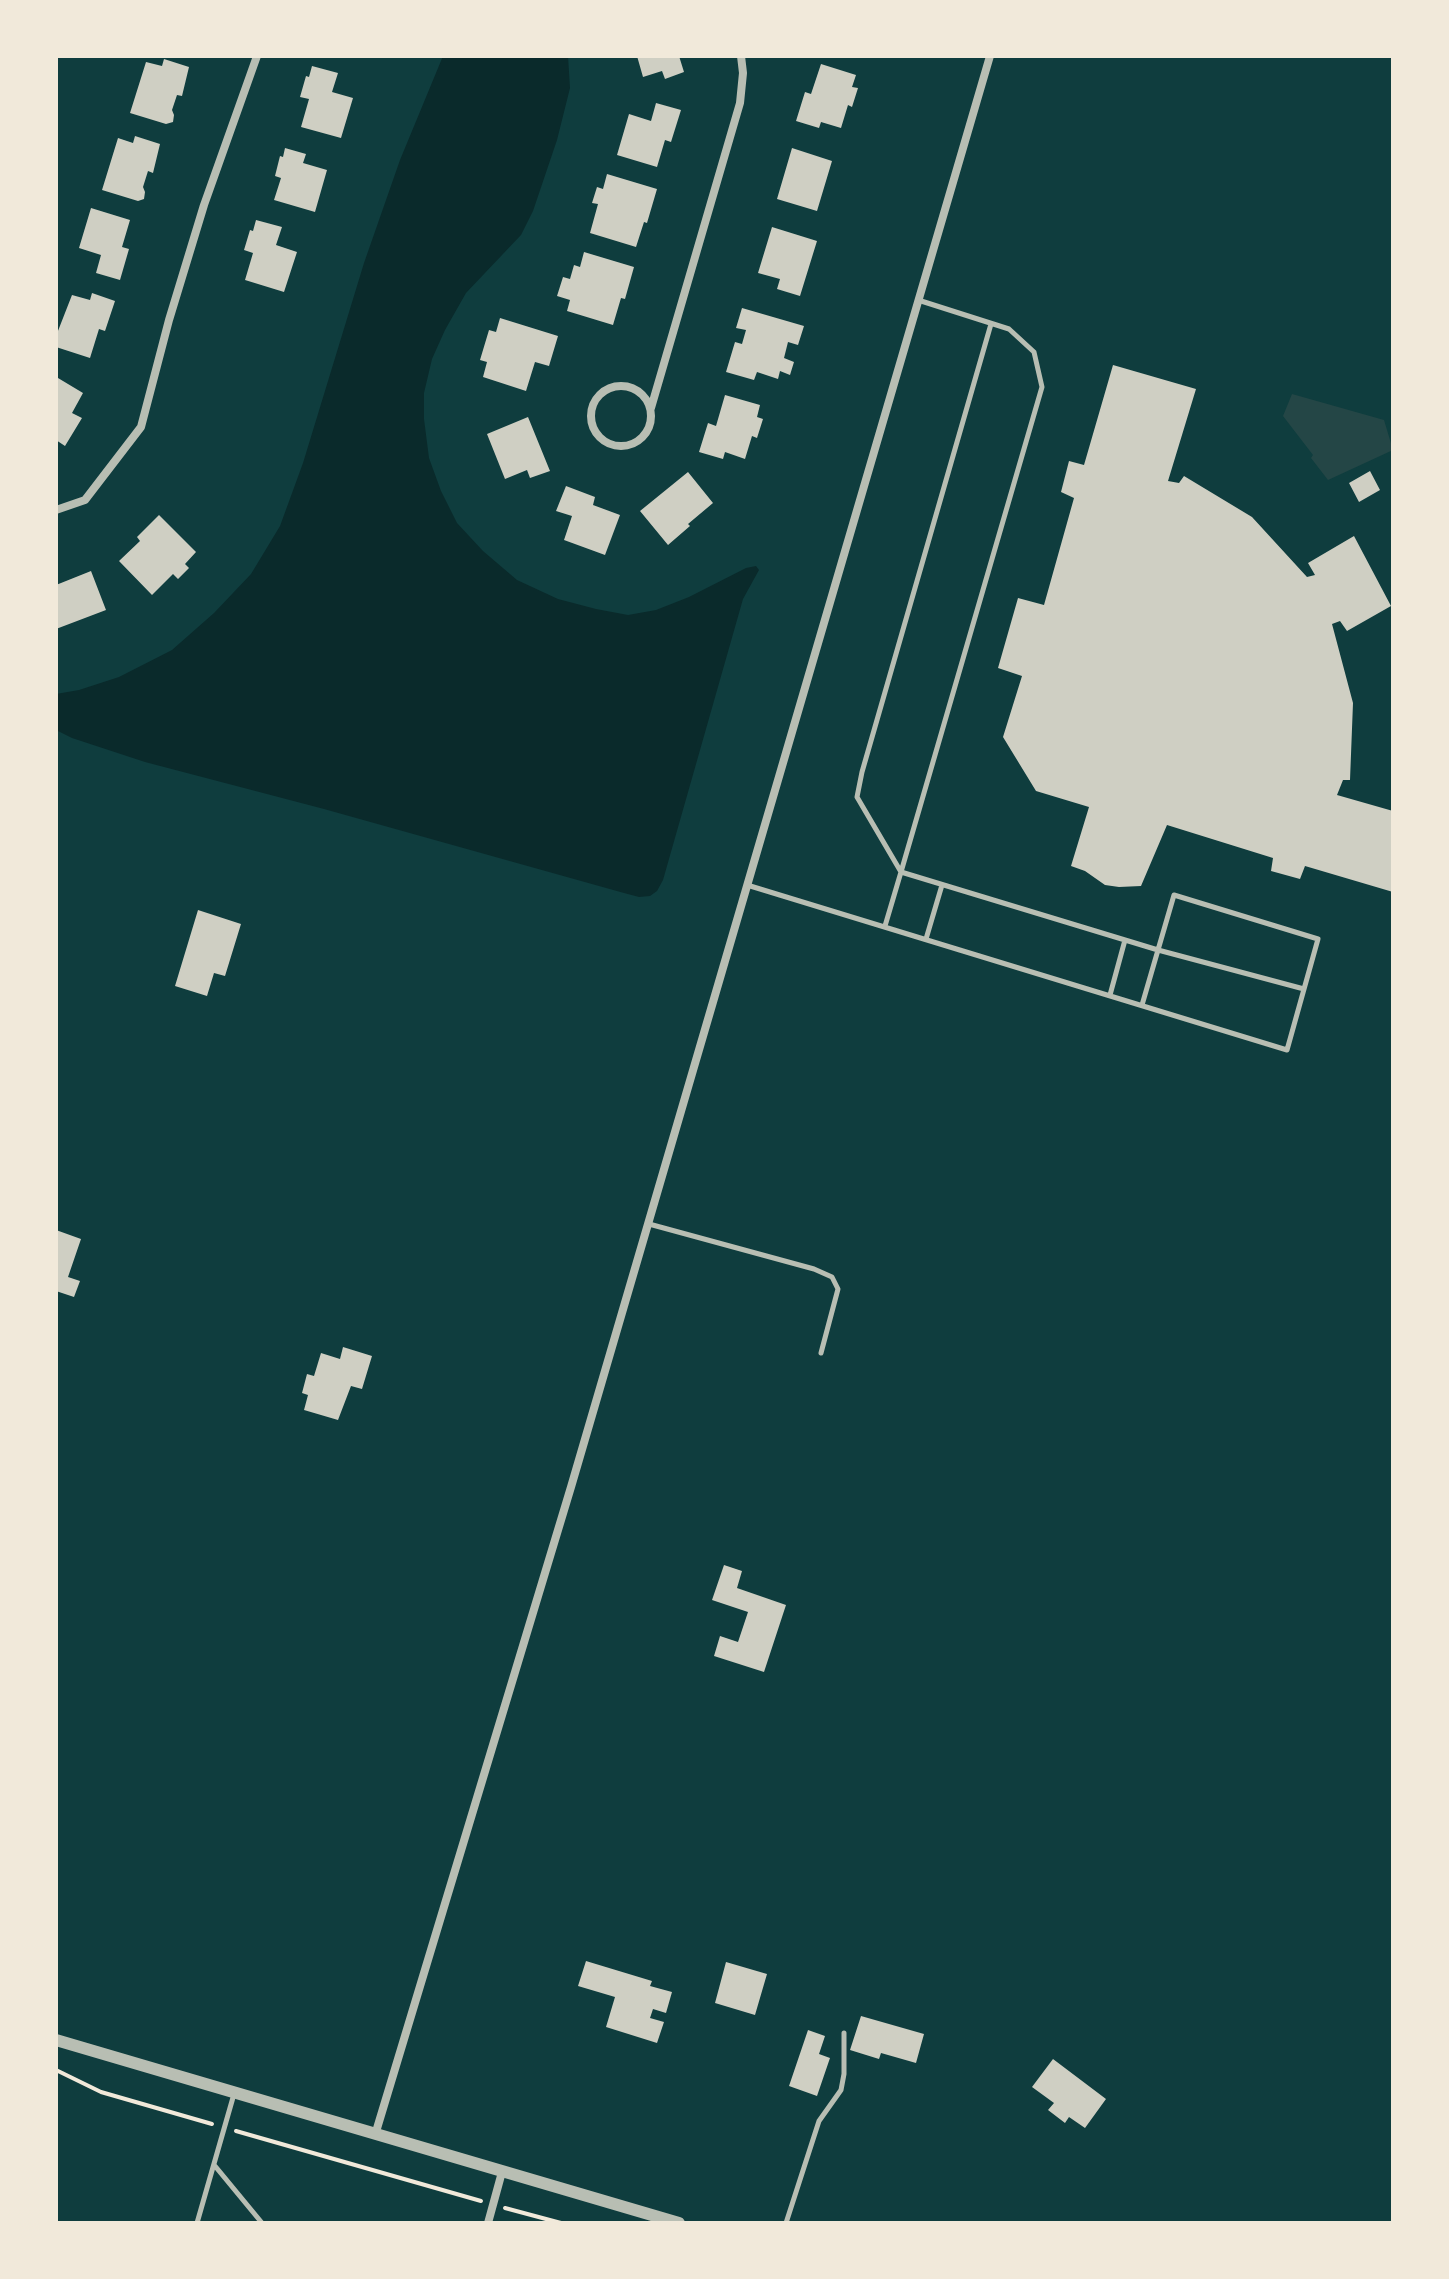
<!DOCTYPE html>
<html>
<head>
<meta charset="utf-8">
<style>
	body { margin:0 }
	#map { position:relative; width:1449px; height:2279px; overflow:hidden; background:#0f3d3e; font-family:Arial,sans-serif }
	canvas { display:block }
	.frame { position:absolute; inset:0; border:58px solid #f1e9da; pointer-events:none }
</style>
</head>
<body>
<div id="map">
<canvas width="1449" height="2279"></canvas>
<div class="frame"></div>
</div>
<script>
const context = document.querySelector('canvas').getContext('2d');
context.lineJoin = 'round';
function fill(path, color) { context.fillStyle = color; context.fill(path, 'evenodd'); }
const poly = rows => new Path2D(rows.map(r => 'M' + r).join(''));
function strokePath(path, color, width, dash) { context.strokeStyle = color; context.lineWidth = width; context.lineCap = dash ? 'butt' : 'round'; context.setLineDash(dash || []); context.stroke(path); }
fill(poly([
	[1292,394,1384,420,1393,450,1328,480,1311,458,1313,455,1283,416]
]), '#244646');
fill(poly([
	[443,56,568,56,570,88,557,140,533,211,521,235,466,293,445,330,432,359,424,393,424,419,429,458,441,491,457,523,483,551,517,580,558,599,596,609,628,615,656,610,689,597,746,568,756,566,759,570,743,599,663,880,657,891,650,896,639,897,624,893,324,809,145,762,72,738,56,730,56,694,79,690,119,677,172,650,214,613,251,574,280,526,303,463,364,263,400,160]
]), '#0a2a2b');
fill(poly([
	[637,56,679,56,684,72,665,79,662,71,643,77],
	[164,59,189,67,182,96,177,95,172,110,174,115,173,122,166,124,130,113,146,62,162,66],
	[821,64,856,75,852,87,858,88,852,107,848,105,841,128,821,122,819,128,796,121,805,92,811,94],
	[312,66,338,73,332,92,353,98,341,138,301,127,309,99,300,97,306,76,309,77],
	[656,103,681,110,671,142,665,140,657,167,617,155,629,114,651,121],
	[135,136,160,144,153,173,148,171,143,187,145,192,144,199,138,201,102,190,118,138,133,143],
	[285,148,306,154,303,163,327,170,315,212,274,200,281,178,275,176,280,156,283,157],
	[792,148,832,161,817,211,777,199],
	[607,174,657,189,647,223,644,222,636,247,590,233,598,204,592,203,597,187,603,189],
	[91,208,130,220,122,247,129,249,120,280,96,273,101,255,79,248],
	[256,220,282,227,276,245,297,252,284,292,245,280,253,253,244,250,250,230,253,231],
	[772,227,817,241,800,296,777,289,780,279,758,273],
	[584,252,634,267,625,299,621,298,613,325,567,311,570,300,557,296,563,277,570,279,574,265,580,267],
	[92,293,115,301,105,331,99,329,90,358,56,347,56,336,72,295,90,300],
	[742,308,804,326,798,345,788,342,784,358,794,362,790,375,780,371,778,379,757,372,754,380,726,372,735,342,742,344,746,330,736,328],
	[500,318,558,336,549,366,535,362,526,391,483,377,487,362,480,360,489,330,496,332],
	[1113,365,1196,389,1168,481,1179,483,1184,476,1252,517,1307,577,1315,575,1308,563,1354,536,1391,606,1347,631,1340,621,1332,624,1353,703,1350,780,1343,780,1337,795,1393,811,1393,892,1305,866,1300,879,1271,871,1273,858,1167,825,1141,886,1119,887,1105,885,1085,871,1071,866,1089,807,1036,791,1003,737,1022,676,998,668,1018,598,1044,605,1074,498,1061,492,1069,461,1084,465],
	[58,378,83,393,72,413,82,418,65,446,56,440,56,382],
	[725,395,760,405,757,417,763,419,757,438,752,436,745,459,725,452,723,459,699,452,708,423,716,426],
	[528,417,550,471,530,478,527,470,505,479,487,434],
	[1370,471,1380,490,1359,502,1349,483],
	[688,472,713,503,688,524,690,526,668,545,640,511],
	[566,486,595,497,593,505,620,515,605,555,564,540,572,516,556,511],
	[159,515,196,552,185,564,189,568,178,579,173,574,152,595,119,561,140,541,137,537],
	[91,571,106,610,56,629,56,585],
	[198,910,241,924,225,976,214,973,207,996,175,986],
	[56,1230,81,1239,68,1277,80,1281,74,1297,56,1291],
	[343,1347,372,1356,362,1389,351,1386,338,1420,304,1410,308,1395,302,1393,307,1374,314,1376,321,1353,340,1359],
	[724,1565,742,1571,737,1588,786,1605,764,1672,714,1656,720,1636,738,1642,748,1612,712,1600],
	[586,1961,652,1981,650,1986,672,1992,666,2013,653,2009,650,2018,664,2022,657,2043,606,2027,615,1997,578,1986],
	[726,1962,767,1974,755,2015,715,2003],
	[861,2016,924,2034,916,2063,881,2053,879,2059,850,2050],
	[808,2030,825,2036,819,2054,830,2058,817,2096,789,2086],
	[1053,2059,1106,2099,1085,2128,1069,2117,1065,2123,1048,2110,1054,2103,1032,2087]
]), '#cfcfc3');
strokePath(poly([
	[56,2070,101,2092,212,2124],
	[236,2131,481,2201],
	[505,2208,561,2223]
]), '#f1e9da', 4);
strokePath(poly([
	[918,300,1009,329,1034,352,1042,387,901,872,1158,950,1304,989],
	[747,885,1287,1050,1318,939,1174,895,1142,1005],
	[885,926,901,872,857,797,862,772,991,324],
	[926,939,942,885],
	[1110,995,1125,940],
	[649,1224,814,1269,832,1277,838,1289,821,1353],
	[215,2166,262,2223],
	[197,2223,234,2094],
	[786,2223,819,2121,841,2090,844,2074,844,2033]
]), '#b8beb3', 5);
strokePath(poly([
	'591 416a30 30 0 1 1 60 0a30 30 0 1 1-60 0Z',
	[651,408,740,103,743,73,741,56],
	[56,510,85,500,141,427,169,320,204,205,257,56],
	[375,2135,571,1487,990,56],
	[488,2223,502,2172]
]), '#b8beb3', 8);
strokePath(poly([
	[56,2040,679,2223]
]), '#b8beb3', 12);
</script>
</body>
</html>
